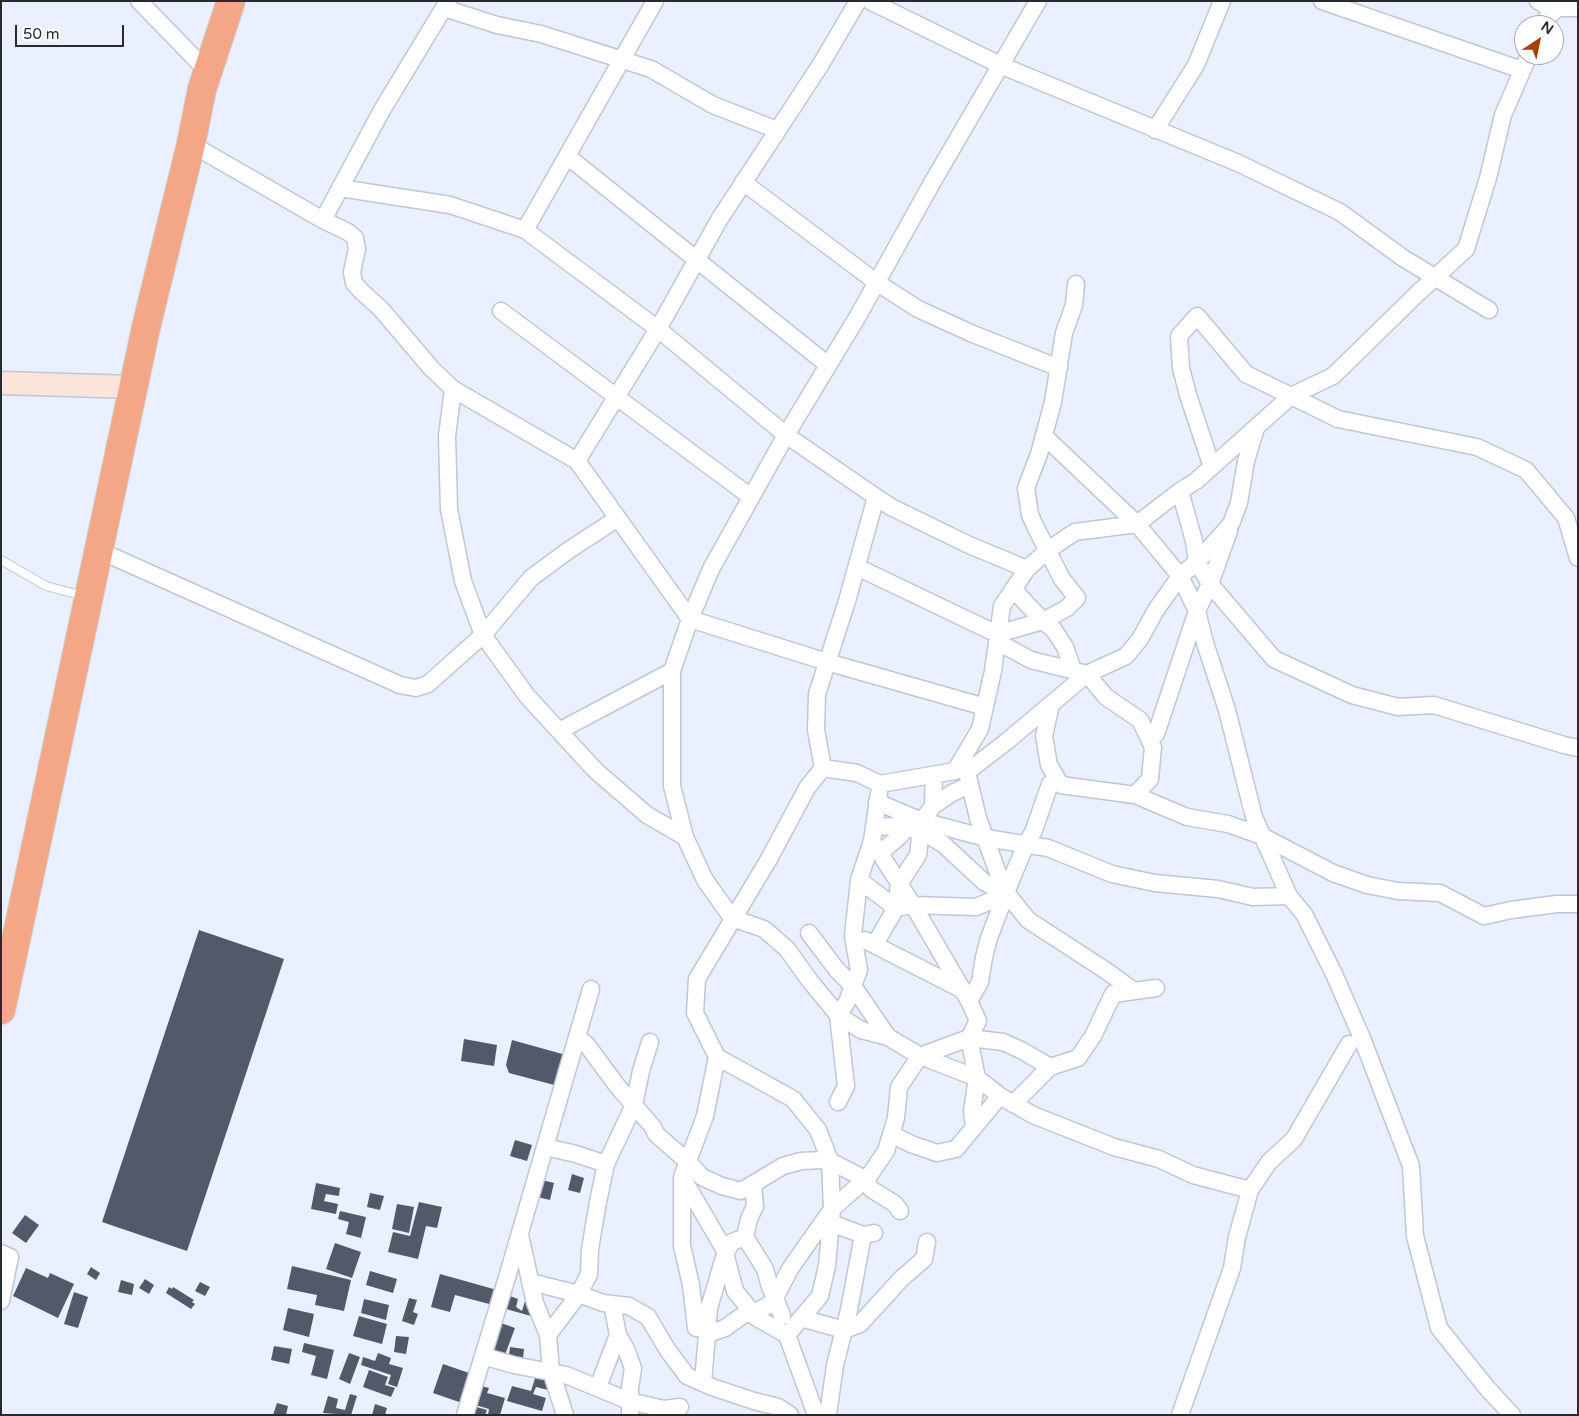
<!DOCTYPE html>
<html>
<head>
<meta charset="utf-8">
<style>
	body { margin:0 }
	#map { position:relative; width:1579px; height:1416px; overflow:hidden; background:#eaf0ff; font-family:"Varela Round",sans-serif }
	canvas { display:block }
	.frame { position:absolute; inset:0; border:2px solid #272a30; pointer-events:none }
	.north { position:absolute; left:1514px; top:15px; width:50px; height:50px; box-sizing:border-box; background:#fff; border:1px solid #a9aaac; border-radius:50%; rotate:34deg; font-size:14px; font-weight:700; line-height:20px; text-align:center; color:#272a30 }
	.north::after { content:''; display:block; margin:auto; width:18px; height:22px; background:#a44103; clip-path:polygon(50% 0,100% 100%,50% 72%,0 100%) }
	.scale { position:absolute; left:15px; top:25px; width:109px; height:22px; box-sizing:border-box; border:2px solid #272a30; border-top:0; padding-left:6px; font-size:15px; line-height:18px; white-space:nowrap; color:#272a30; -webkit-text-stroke:4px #fff; paint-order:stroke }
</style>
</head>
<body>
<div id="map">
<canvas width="1579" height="1416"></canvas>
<div class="frame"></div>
<div class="north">N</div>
<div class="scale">50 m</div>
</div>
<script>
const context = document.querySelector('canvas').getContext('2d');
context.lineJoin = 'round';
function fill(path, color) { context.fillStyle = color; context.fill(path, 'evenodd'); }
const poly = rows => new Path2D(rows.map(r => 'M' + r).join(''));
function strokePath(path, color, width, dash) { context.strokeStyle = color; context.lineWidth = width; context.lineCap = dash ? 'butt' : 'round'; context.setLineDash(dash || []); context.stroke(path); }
fill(poly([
	[199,930,284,959,187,1251,102,1222],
	[464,1039,497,1045,494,1066,461,1061],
	[512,1040,566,1055,558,1086,509,1073,506,1065],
	[515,1140,532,1145,527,1161,510,1156],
	[572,1174,584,1178,580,1193,568,1190],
	[542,1180,554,1183,550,1200,537,1197],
	[316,1183,340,1188,339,1196,326,1194,324,1201,338,1204,336,1214,311,1209],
	[370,1193,384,1196,380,1210,367,1207],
	[419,1202,442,1207,437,1228,426,1226,418,1259,388,1252,393,1232,410,1236],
	[397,1204,414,1207,409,1233,392,1229],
	[340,1211,366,1217,361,1238,346,1234,349,1222,338,1219],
	[25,1215,39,1225,26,1243,12,1233],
	[335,1243,361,1252,352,1278,326,1269],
	[292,1266,351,1280,344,1311,315,1305,317,1295,287,1289],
	[91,1267,100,1273,96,1280,87,1274],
	[26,1268,48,1278,50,1273,74,1284,58,1318,13,1296],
	[370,1271,397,1279,393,1293,366,1285],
	[440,1274,497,1290,493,1305,455,1295,450,1312,431,1307],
	[145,1279,154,1285,149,1294,139,1288],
	[121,1280,134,1284,132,1295,118,1292],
	[200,1282,210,1287,205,1296,195,1291],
	[169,1287,172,1289,173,1287,194,1300,192,1302,195,1304,191,1309,166,1293],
	[74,1292,88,1297,78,1328,64,1324],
	[510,1296,518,1299,516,1307,522,1311,525,1301,533,1303,531,1316,506,1309],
	[409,1298,417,1300,413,1312,418,1314,414,1325,402,1321],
	[364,1299,389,1305,386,1320,361,1313],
	[288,1308,314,1314,309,1337,283,1330],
	[359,1316,387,1324,382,1344,353,1336],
	[501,1323,515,1328,505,1355,492,1350],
	[396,1336,409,1337,406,1354,394,1352],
	[304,1343,334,1350,327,1379,311,1375,316,1356,302,1352],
	[274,1346,292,1349,289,1364,271,1360],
	[510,1347,524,1349,523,1358,509,1355],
	[349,1353,360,1357,350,1384,339,1379],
	[378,1353,391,1358,389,1364,403,1368,397,1387,388,1384,391,1375,361,1365,363,1357,375,1361],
	[443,1364,472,1374,462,1403,433,1393],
	[369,1370,388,1377,385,1385,395,1388,391,1397,363,1387],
	[536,1375,550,1378,548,1390,536,1387,533,1394,546,1398,542,1411,507,1401,512,1386,531,1391],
	[478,1385,489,1388,487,1393,505,1398,500,1415,488,1415,489,1409,472,1404],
	[350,1394,357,1396,351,1415,323,1413,328,1396,338,1399,336,1408,345,1410],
	[277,1403,288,1406,286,1415,273,1415],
	[375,1404,387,1408,385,1415,372,1415],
	[473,1406,487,1410,485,1415,470,1415]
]), '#525968');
const lane = poly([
	[1,560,46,586,84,596]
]);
const street = poly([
	[139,1,208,72],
	[655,1,525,230,658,329,786,435,876,497,891,507,969,545,1027,569],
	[870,1,1000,65,1238,163,1340,212,1403,258,1489,310],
	[1038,1,932,183,858,316,786,435,711,569,690,619,672,671,672,786,685,837,705,880,732,918,764,929,787,949,810,981,838,1015,861,1030,888,1037,920,1056,977,1078,1000,1096,1033,1115,1114,1147,1159,1159,1193,1175,1250,1190],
	[1322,1,1522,70],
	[1538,1,1554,11],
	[444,8,497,25,541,34,651,69,713,105,777,130],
	[1543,25,1546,19,1554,11,1559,8,1578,8],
	[1155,130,1196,65,1222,1],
	[191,144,323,220,382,110,448,1],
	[567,156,828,365],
	[743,182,876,282,918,309,973,334,1059,368],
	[340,188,450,205,525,230],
	[323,220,348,232,355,238,357,249,352,272,354,283,361,291,381,309,431,368,453,389,577,461,658,329,719,220,821,64,858,1],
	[501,311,751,497],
	[453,389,447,436,449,509,463,581,483,635,527,696,596,771,647,815,685,837],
	[1044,436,1137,524,1180,576,1197,611,1205,643,1227,710,1254,817,1289,896,1304,914,1334,974,1362,1038,1411,1166,1415,1236,1439,1328,1487,1388,1512,1415],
	[577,461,690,619,827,662,985,707],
	[1212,467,1188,395,1181,368,1179,336,1197,316,1246,374,1338,419,1477,447,1526,470,1566,518,1578,558],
	[1180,491,1194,541,1197,562,1210,584,1274,659,1352,695,1398,707,1434,705,1564,745,1578,748],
	[98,550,400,685,416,688,428,684,483,635,531,578,569,550,618,518],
	[857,567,997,634,1043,621,1067,608,1077,598,1062,579,1036,528,1030,515,1026,488,1039,454,1053,402,1064,333,1074,305,1076,284],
	[1013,589,1043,621,1054,630,1065,647,1073,670],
	[1007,647,1031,660,1087,674,1106,697,1140,720,1153,747,1150,779,1135,795],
	[1051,704,1044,736,1049,765,1061,785,1135,795,1187,817,1228,824,1262,836,1333,873,1367,885,1398,891,1440,893,1484,916,1511,910,1557,904,1578,904],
	[559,731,672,671],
	[1156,734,1197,611,1210,584,1229,531],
	[823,768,816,730,817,694,847,601,876,497],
	[877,802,922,821,986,838,1048,848,1112,874,1155,883,1218,889,1253,897,1289,896],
	[933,806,952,793,970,785],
	[874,827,895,826,921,831,943,844,984,882,1007,894],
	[872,841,913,905,969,1001,978,1021,969,1038,977,1078,972,1111,974,1127],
	[880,853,900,836,906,827],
	[859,880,896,908,913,905,976,907,1007,894],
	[809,933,837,970,853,986,888,1037],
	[865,940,961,989],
	[875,944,896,908,899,884,918,855,922,821,933,806,934,775],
	[1134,991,1105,970,1028,920,1004,890,978,818,967,772,1006,742,1087,674,1126,656,1140,639,1156,610,1180,576,1197,562,1231,524,1239,503,1246,461,1256,428],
	[969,1001,980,982,984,957,989,938,1013,875,1026,845,1034,830,1050,784],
	[577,1037,587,1045,618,1087,653,1127,656,1134,688,1162,702,1177,722,1186,741,1191,783,1166,801,1161,822,1160,830,1161,865,1179,871,1189,895,1204,900,1211],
	[717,1057,793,1099,818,1130,830,1161,832,1209,827,1266,820,1296,787,1335],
	[1050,1067,1078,1058,1093,1036,1113,994,1156,988],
	[838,1102,846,1086,838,1015,847,1002,859,970,853,936,859,880,872,841,879,793],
	[891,1134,911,1144,937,1153,956,1149,1000,1096],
	[545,1147,576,1154,606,1164],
	[682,1179,682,1246,691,1285,696,1328,707,1329,711,1333,725,1328,743,1315,753,1313,769,1305,775,1298,770,1287,765,1269,745,1237,749,1219,755,1206,753,1185],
	[831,1223,863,1235,874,1233],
	[520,1235,535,1303,548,1335,551,1371,565,1415],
	[1,1253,10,1257,1,1301],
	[530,1282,579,1294,603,1303,629,1306,648,1317,667,1349,687,1376,712,1387,754,1401,778,1407,790,1415],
	[612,1304,618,1335,626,1349,633,1368,630,1388,630,1415],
	[782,1316,775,1298,790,1269,832,1209,869,1176,886,1151,896,1118,899,1087,920,1056,969,1038,1003,1042,1021,1050,1050,1067,1013,1104],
	[801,1318,844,1330,860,1324,901,1279,924,1259,927,1242],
	[548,1335,579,1294,589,1274,590,1249,598,1202,606,1164,634,1105,641,1071,650,1042],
	[483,1356,514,1365,566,1375,629,1401,664,1409,680,1407],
	[703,1383,709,1308,725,1254,732,1242,745,1237],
	[598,1387,618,1335],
	[465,1415,508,1274,591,989],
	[816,1415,787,1335,757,1318,735,1291,724,1249,682,1177,705,1116,717,1057,695,1013,697,979,769,859,807,788,823,768,857,773,880,784,955,771,980,729,993,671,1002,606,1027,569,1048,550,1075,532,1137,524,1180,491,1196,481,1291,396,1333,376,1418,293,1466,249,1488,178,1503,115,1529,55],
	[828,1415,835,1365,849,1310,863,1235],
	[1180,1415,1232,1268,1237,1237,1250,1190,1269,1162,1294,1139,1349,1044]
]);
const secondary = poly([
	[1,383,134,387]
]);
const highway = poly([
	[1,1010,147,323,191,144,202,89,231,1]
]);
strokePath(lane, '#bfc6d7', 10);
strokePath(street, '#bfc6d7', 19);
strokePath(secondary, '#bfc6d7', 25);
strokePath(highway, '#cfd0d1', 30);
strokePath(lane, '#fff', 8);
strokePath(street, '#fff', 16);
strokePath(secondary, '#fbe5db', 22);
strokePath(highway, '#f3a786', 28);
</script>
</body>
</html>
